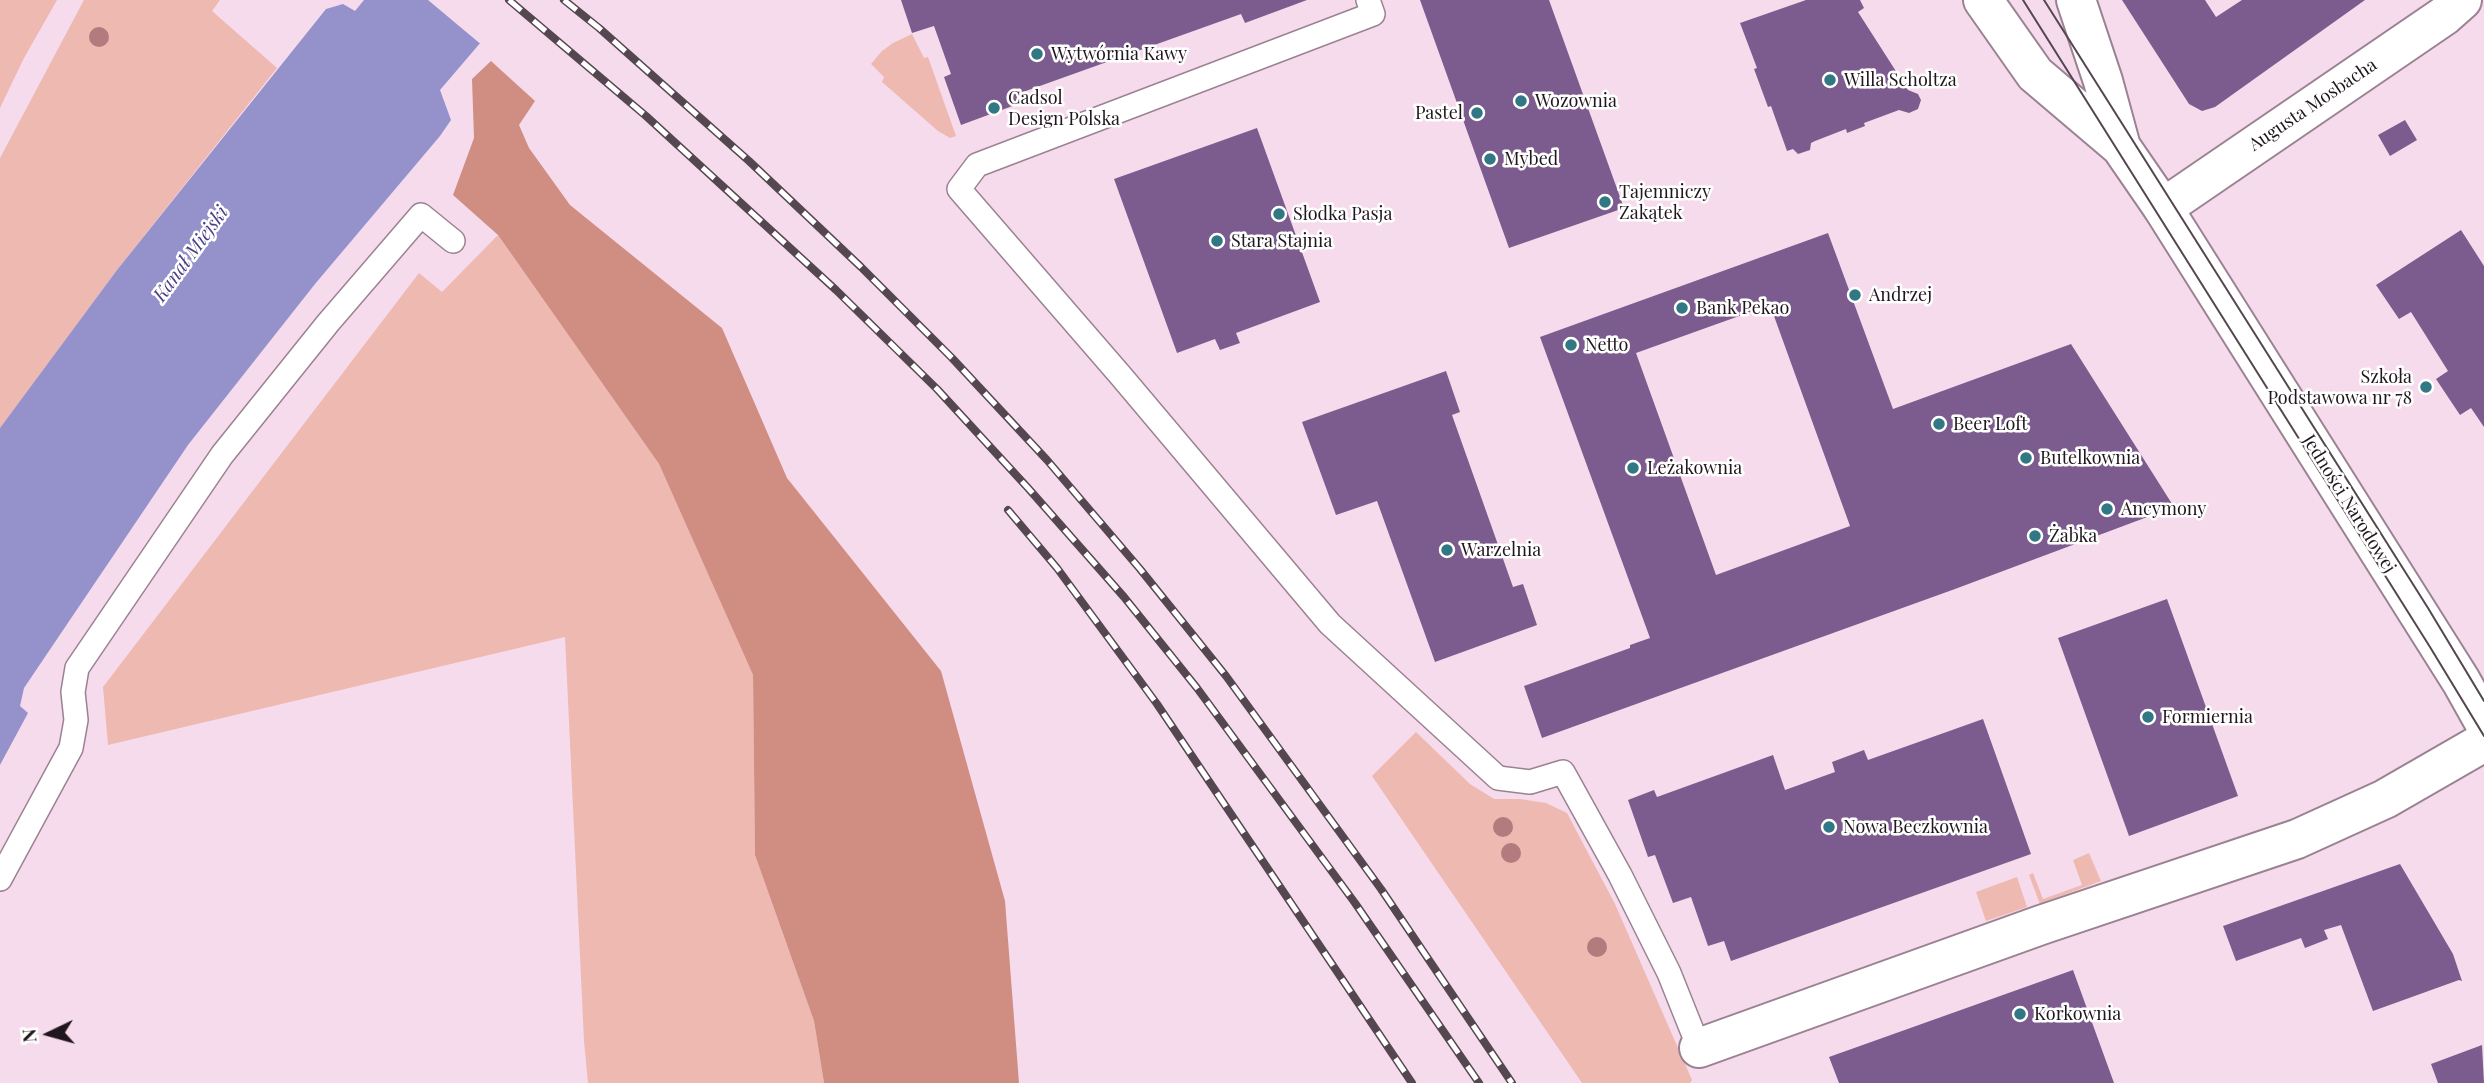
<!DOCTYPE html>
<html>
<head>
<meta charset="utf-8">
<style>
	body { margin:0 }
	#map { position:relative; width:2484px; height:1083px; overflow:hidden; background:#f6dbed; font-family:"Playfair Display",serif }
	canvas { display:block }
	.north { position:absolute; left:14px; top:999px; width:70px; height:70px; -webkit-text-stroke:5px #fff; paint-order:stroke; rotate:265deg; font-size:19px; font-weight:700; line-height:28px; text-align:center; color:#20161d }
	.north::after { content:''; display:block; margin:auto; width:24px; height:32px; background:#20161d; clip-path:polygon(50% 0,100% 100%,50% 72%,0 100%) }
</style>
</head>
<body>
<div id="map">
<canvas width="2484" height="1083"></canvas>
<div class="north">N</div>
</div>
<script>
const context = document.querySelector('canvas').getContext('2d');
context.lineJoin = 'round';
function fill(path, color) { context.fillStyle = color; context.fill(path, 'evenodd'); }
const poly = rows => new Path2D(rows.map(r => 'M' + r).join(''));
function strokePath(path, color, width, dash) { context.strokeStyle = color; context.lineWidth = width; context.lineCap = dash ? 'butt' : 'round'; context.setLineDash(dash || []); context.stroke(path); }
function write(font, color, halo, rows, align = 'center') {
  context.font = font + ' "Playfair Display",serif'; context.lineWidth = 5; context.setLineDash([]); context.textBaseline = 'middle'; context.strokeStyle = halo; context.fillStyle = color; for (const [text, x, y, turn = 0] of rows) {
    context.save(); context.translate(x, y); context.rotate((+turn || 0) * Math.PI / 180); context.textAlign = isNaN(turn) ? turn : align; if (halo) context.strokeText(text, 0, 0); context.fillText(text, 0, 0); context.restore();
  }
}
fill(poly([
	[0,0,57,0,24,58,0,108],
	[84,0,220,0,212,11,277,68,117,270,0,428,0,158],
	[912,34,924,58,928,57,956,136,950,138,938,131,882,82,884,77,871,64,882,51,893,43],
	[498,235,659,464,753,675,755,855,814,1021,824,1083,588,1083,584,1041,565,637,108,745,103,687,419,273,442,292],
	[1416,732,1470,784,1494,799,1520,799,1546,803,1567,813,1615,904,1692,1080,1690,1083,1582,1083,1372,776],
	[2089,853,2101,881,2040,904,2029,875,2033,873,2043,899,2082,885,2073,860],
	[2017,877,2027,907,1986,921,1976,892]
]), '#eeb9b1');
fill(poly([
	[491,61,535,101,519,125,529,148,570,205,722,328,787,478,941,671,1005,901,1019,1083,824,1083,814,1021,755,855,753,675,659,464,498,235,453,195,474,138,472,79]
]), '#d08d82');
fill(poly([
	[364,0,517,0,440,90,451,120,440,136,315,284,188,445,24,688,20,706,28,713,0,765,0,428,117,270,326,9,343,4,355,11]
]), '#9591cb');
fill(poly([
	[428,0,520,0,483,46]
]), '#f6dbed');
fill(poly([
	[901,0,1307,0,1245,23,1241,14,1023,92,1026,101,961,125,944,77,951,74,934,26,912,33],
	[1420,0,1549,0,1624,208,1509,248],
	[1806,0,1860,0,1864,8,1858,12,1908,90,1918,94,1921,100,1918,109,1909,113,1899,110,1864,123,1865,126,1847,133,1846,129,1815,141,1811,143,1810,150,1798,154,1793,149,1787,151,1771,106,1768,107,1754,69,1757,68,1740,23],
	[2122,0,2205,0,2216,17,2242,0,2365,0,2215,107,2202,111,2189,104],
	[2405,120,2417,140,2390,156,2378,135],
	[1257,128,1320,302,1236,333,1240,343,1220,350,1215,339,1177,353,1114,179],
	[2461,230,2484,266,2484,427,2471,408,2460,415,2436,379,2448,371,2411,312,2399,319,2376,285],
	[1828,233,1893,409,2071,344,2174,507,1955,589,1542,738,1524,686,1630,648,1630,645,1650,638,1540,337],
	[1770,305,1850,526,1716,575,1636,353],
	[1446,371,1460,412,1452,415,1513,587,1523,584,1537,625,1435,662,1377,501,1336,515,1302,422],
	[2167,599,2238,796,2129,836,2058,638],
	[1983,719,2031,854,1731,961,1724,941,1708,946,1691,897,1673,903,1655,855,1648,857,1628,800,1654,790,1657,797,1773,755,1785,790,1835,772,1832,762,1864,750,1868,760],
	[2400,864,2453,954,2462,981,2459,980,2373,1011,2341,925,2324,930,2328,939,2305,948,2301,938,2236,961,2223,926],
	[2073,970,2114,1083,1839,1083,1829,1057],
	[2482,1045,2484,1083,2438,1083,2431,1064]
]), '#7c5c8e');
const lane = poly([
	[1368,0,1373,14,977,165,959,189,1121,376,1330,624,1498,778,1530,782,1563,772,1620,875,1669,973,1699,1048],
	[0,879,71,748,76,720,73,692,77,668,222,455,328,323,421,215,453,241]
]);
const street = poly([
	[2163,208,2444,16,2462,0],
	[1699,1048,2041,925,2297,839,2385,799,2484,742]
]);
const secondary = poly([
	[1983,0,2035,74,2121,147,2163,208,2461,681,2484,722],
	[2076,0,2103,81,2121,147]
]);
strokePath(lane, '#9b8293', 26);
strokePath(street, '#9b8293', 42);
strokePath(secondary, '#9b8293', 42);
strokePath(lane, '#fff', 23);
strokePath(street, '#fff', 38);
strokePath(secondary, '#fff', 38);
strokePath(poly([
	[2023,0,2430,647,2484,736],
	[2044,0,2428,608,2484,701]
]), '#554750', 2);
const rail = poly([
	[509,0,646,116,836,290,937,389,1028,488,1124,597,1197,688,1355,903,1479,1083],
	[564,0,599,28,749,161,861,267,952,358,1047,460,1140,569,1226,676,1381,889,1512,1083],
	[1008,510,1057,568,1157,704,1412,1083]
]);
strokePath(rail, '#554750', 8);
strokePath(rail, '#fff', 5, [16]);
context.fillStyle = '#b37b7e';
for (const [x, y] of [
	[99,37],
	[1503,827],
	[1511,853],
	[1597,947]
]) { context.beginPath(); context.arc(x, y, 10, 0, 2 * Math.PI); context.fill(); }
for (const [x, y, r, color] of [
	[1037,54,7,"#317784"],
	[1830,80,7,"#317784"],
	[1521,101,7,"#317784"],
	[994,108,7,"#317784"],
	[1477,113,7,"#317784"],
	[1490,159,7,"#317784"],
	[1605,202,7,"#317784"],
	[1279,214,7,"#317784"],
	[1217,241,7,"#317784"],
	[1855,295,7,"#317784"],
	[1682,308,7,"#317784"],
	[1571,345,7,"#317784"],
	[2426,387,7,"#317784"],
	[1939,424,7,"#317784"],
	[2026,458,7,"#317784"],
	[1633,468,7,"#317784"],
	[2107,509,7,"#317784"],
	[2035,536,7,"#317784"],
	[1447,550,7,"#317784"],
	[2148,717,7,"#317784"],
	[1829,827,7,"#317784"],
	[2020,1014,7,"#317784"]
]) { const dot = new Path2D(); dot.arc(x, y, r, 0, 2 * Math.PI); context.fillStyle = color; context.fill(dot); strokePath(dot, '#fff', 2.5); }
write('18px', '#20161d', '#fff', [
	["Wytwórnia Kawy",1051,54],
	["Willa Scholtza",1844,80],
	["Cadsol",1008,98],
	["Design Polska",1008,119],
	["Wozownia",1535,101],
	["Pastel",1463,113,"right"],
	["Mybed",1504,159],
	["Tajemniczy",1619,192],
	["Zakątek",1619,213],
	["Słodka Pasja",1293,214],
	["Stara Stajnia",1231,241],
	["Andrzej",1869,295],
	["Bank Pekao",1696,308],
	["Netto",1585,345],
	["Szkoła",2412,377,"right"],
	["Podstawowa nr 78",2412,398,"right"],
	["Beer Loft",1953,424],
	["Butelkownia",2040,458],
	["Leżakownia",1647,468],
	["Ancymony",2121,509],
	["Żabka",2049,536],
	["Warzelnia",1461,550],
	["Formiernia",2162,717],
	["Nowa Beczkownia",1843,827],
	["Korkownia",2034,1014]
], 'left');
write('18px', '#20161d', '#fff', [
	["Augusta Mosbacha",2313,105,-34],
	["Jedności Narodowej",2349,504,58]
]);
write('italic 19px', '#4a3f86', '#fff', [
	["Kanał Miejski",191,254,-54]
]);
</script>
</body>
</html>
